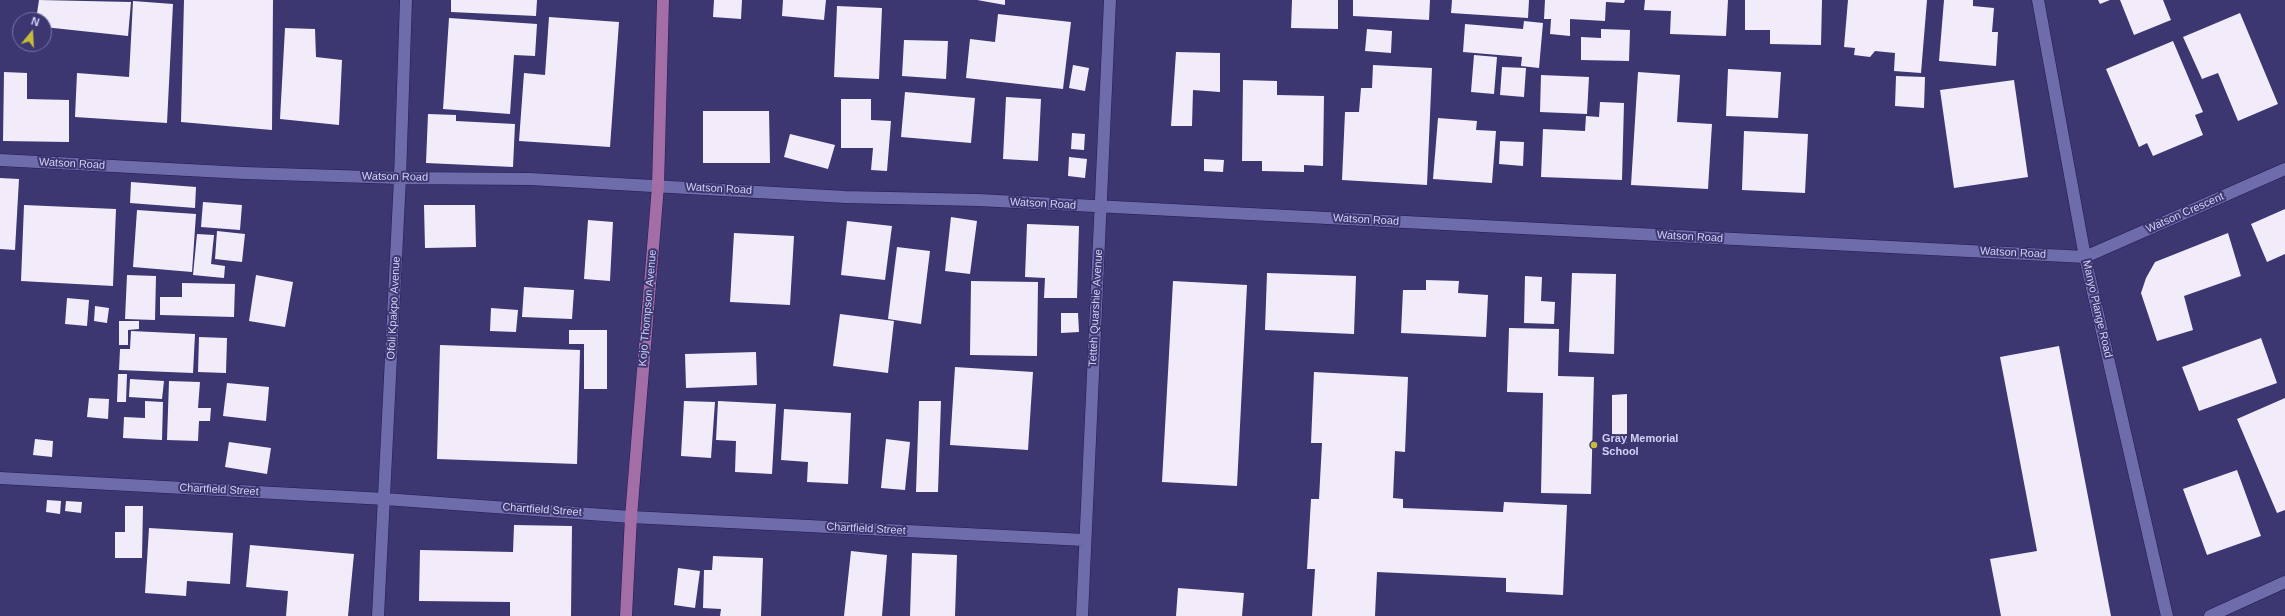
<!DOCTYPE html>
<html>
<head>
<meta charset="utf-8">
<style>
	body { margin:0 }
	#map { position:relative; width:2285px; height:616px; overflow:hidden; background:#3c3671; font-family:Arial,sans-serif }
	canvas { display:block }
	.north { position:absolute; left:12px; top:12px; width:40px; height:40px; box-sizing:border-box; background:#3c3671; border:1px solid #7874a6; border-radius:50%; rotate:18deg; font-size:11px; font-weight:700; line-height:16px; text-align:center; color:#d2d2f6 }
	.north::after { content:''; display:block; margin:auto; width:14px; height:18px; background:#c6bc3c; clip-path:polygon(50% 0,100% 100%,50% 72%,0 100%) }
</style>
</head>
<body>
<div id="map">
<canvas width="2285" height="616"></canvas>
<div class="north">N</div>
</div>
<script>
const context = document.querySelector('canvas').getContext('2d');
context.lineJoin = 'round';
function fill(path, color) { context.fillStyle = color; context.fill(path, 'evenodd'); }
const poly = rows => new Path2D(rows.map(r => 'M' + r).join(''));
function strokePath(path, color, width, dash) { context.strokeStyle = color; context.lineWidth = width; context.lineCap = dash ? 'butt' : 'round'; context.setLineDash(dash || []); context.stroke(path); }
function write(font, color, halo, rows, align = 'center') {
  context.font = font + ' Arial,sans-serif'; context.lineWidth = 4; context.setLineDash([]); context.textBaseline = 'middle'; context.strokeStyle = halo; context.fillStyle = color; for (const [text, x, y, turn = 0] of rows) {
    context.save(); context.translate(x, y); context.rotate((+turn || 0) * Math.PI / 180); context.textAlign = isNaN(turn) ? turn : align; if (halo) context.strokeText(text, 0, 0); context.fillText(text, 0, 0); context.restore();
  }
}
fill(poly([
	[39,0,131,2,128,36,44,27,44,20,36,20],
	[184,0,273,0,272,130,181,122],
	[451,0,537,0,536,16,451,12],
	[714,0,742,0,741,19,713,17],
	[783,0,826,0,824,20,782,16],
	[977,0,1005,0,1005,5],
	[1292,0,1338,0,1338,29,1291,28],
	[1353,0,1430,0,1429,20,1353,16],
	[1452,0,1529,0,1528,18,1451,13],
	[1545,0,1625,0,1624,3,1606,2,1605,21,1570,19,1570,36,1550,34,1551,19,1544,19],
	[1645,0,1728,0,1726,36,1670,34,1671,11,1644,10],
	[1745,0,1822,0,1821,45,1770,44,1770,30,1745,30],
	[1848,0,1927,0,1921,73,1894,71,1895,53,1875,51,1870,57,1854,55,1855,48,1844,47],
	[1944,0,1973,0,1973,6,1994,8,1992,32,1998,32,1996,66,1939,61],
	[2098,0,2110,0,2100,4],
	[2120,0,2163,0,2171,20,2134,35],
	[133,1,173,4,167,123,75,117,77,73,129,77],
	[837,6,882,8,879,79,834,77],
	[2240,13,2278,104,2238,121,2218,73,2202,79,2183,37],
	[998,14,1071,22,1063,89,966,78,970,39,995,42],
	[549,17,619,22,610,147,519,141,524,73,545,75],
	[449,18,537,24,535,56,514,55,510,114,443,109],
	[1524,21,1543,23,1539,68,1521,66,1522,57,1463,52,1465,24,1523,29],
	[285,28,315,29,316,57,342,60,339,125,280,119],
	[1367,29,1392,31,1391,53,1365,51],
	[1601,29,1630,30,1629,61,1581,60,1581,37,1601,38],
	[904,40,948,41,946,79,902,76],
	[2173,41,2203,112,2195,115,2203,135,2153,156,2147,143,2139,147,2106,69],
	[1176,52,1220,53,1220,92,1193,90,1192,126,1171,126],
	[1474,55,1497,57,1494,94,1471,92],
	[1073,65,1089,68,1085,91,1069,88],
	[1373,65,1432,68,1427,185,1342,180,1345,112,1359,112,1361,88,1372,88],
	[1502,67,1526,68,1524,97,1500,95],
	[1728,69,1781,72,1778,118,1726,116],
	[4,72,27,73,27,99,69,100,69,142,3,141],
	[1638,72,1680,75,1677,122,1712,124,1708,189,1631,185],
	[1541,75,1589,77,1587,114,1540,112],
	[1896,76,1925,77,1924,108,1895,106],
	[1243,80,1277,81,1277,95,1324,96,1323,166,1304,165,1304,172,1262,171,1262,161,1242,161],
	[2014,80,2028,177,1954,188,1940,90],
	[905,92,975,98,971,143,901,137],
	[1006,97,1041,99,1038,161,1003,159],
	[841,99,871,99,871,120,891,121,887,171,871,170,873,148,841,148],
	[1600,102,1624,103,1622,180,1541,177,1543,129,1585,131,1586,116,1599,117],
	[703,111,769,111,770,163,703,163],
	[428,114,456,115,456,121,515,124,513,167,426,163],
	[1438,118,1477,121,1476,130,1496,131,1492,183,1433,179],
	[1744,131,1808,134,1805,193,1742,190],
	[1072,133,1085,134,1084,150,1071,149],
	[790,134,835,145,828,169,784,157],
	[1500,141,1524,142,1523,166,1499,164],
	[1069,157,1087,159,1085,178,1068,176],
	[1204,159,1224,160,1223,172,1204,171],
	[0,178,19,179,15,250,0,249],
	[131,182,196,187,195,208,130,203],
	[203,202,242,205,240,230,201,227],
	[24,205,116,209,113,286,21,281],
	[424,205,475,205,476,247,425,248],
	[2285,209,2285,254,2267,262,2251,224],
	[137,210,196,214,192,272,133,267],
	[951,217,977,221,970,274,945,271],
	[588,220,613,222,610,281,584,279],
	[847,221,892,226,885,280,841,275],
	[1027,224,1079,226,1077,298,1044,298,1045,278,1025,277],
	[217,231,245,234,242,262,215,259],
	[734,233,794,236,790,305,730,302],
	[2228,233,2241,276,2184,296,2193,330,2157,341,2141,293,2146,278,2155,262],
	[197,234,214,235,211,264,225,266,224,278,193,275],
	[897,247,930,251,921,324,888,319],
	[1267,273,1356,276,1354,334,1265,330],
	[1572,273,1616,274,1614,354,1569,352],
	[127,275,156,276,155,320,125,319],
	[256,275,293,282,285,327,249,321],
	[1525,276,1542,277,1541,301,1555,302,1554,324,1524,323],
	[1426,280,1459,281,1458,293,1488,295,1486,337,1401,333,1403,290,1426,290],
	[971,281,1038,282,1037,356,970,355],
	[1173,281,1247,285,1237,486,1162,482],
	[182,283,235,284,234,317,160,315,160,297,182,297],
	[524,287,574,290,572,319,522,317],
	[67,298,89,300,87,326,65,324],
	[95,306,109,308,107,323,94,321],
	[491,308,518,310,516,332,490,331],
	[1061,313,1078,313,1079,332,1061,333],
	[840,314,894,321,888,373,833,366],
	[119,321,139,321,139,329,128,330,128,345,119,345],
	[1509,328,1559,329,1558,376,1594,377,1591,494,1541,493,1543,393,1507,392],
	[569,330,607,330,607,389,584,389,584,344,569,344],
	[131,331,195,334,193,373,119,370,120,349,130,349],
	[199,337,227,338,226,373,198,372],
	[2261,338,2277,383,2199,411,2182,367],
	[440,345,580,350,577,464,437,459],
	[2059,346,2111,616,2001,616,1990,559,2037,551,2000,357],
	[756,352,757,385,686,388,685,354],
	[955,367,1033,372,1028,450,950,445],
	[1314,372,1408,377,1405,452,1395,451,1393,498,1403,499,1403,508,1503,512,1504,502,1567,505,1563,595,1506,592,1506,578,1377,572,1375,616,1312,616,1315,569,1307,569,1311,499,1319,499,1322,443,1311,443],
	[118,374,127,374,126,402,117,402],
	[130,379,164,381,162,399,129,397],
	[169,381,200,382,198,408,211,408,210,421,199,421,198,441,167,440],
	[227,383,269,387,266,421,223,416],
	[1627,394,1627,443,1612,443,1612,395],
	[89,398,109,399,108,419,87,417],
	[2285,398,2285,510,2277,513,2237,419],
	[145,401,163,402,162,440,123,438,124,417,145,418],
	[684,401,715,402,711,458,681,456],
	[718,401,776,404,772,474,735,472,736,441,716,440],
	[919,401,941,401,938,492,916,492],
	[784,409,851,413,848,484,807,482,808,462,781,460],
	[35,439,53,441,52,457,33,455],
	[886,439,910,442,905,490,881,488],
	[229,442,271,448,267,474,225,467],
	[2237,470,2261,536,2207,555,2183,489],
	[47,500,61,501,60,514,46,512],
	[66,501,82,502,81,513,65,511],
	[125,506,143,506,142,558,115,558,115,532,125,532],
	[514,525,572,526,571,616,510,616,510,602,419,601,420,550,513,552],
	[149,528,233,533,230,584,187,581,186,596,145,593],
	[250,545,354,554,348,616,286,616,288,591,246,587],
	[851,551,887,555,882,616,844,616],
	[912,553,957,555,955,616,910,616],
	[713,556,763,558,761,616,720,616,721,609,703,608,704,570,712,570],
	[678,568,700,571,695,608,674,605],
	[1178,588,1244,593,1242,616,1176,616]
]), '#f2ecfa');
const minor = poly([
	[2038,0,2085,257,2167,616],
	[0,160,244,173,400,178,530,179,845,197,978,200,2085,257,2285,169],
	[0,478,385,499,631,517,1084,540],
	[378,616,400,178,406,0],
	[1082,616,1110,0],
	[2210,616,2285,582]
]);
const major = poly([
	[626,616,631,517,658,186,663,0]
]);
strokePath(minor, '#241b54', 13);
strokePath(major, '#241b54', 13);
strokePath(minor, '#6f6cac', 12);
strokePath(major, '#a36da5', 12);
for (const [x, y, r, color] of [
	[1594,445,4,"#c6bc3c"]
]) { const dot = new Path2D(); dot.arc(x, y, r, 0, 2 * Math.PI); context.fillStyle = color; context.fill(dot); strokePath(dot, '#3c3671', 1.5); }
write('11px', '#d2d2f6', '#3c3671', [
	["Watson Road",72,164,3],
	["Watson Road",395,177,1],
	["Watson Road",719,189,3],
	["Watson Road",1043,204,3],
	["Watson Crescent",2185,213,-24],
	["Watson Road",1366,220,3],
	["Watson Road",1690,237,3],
	["Watson Road",2013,253,3],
	["Ofoli Kpakpo Avenue",394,308,-87],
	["Kojo Thompson Avenue",648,308,-85],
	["Tetteh Quarshie Avenue",1096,308,-87],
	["Manyo Plange Road",2097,309,77],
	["Chartfield Street",219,490,3],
	["Chartfield Street",542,510,4],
	["Chartfield Street",866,529,3]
]);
write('bold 11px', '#d2d2f6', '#3c3671', [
	["Gray Memorial",1602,439],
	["School",1602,452]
], 'left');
</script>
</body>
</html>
